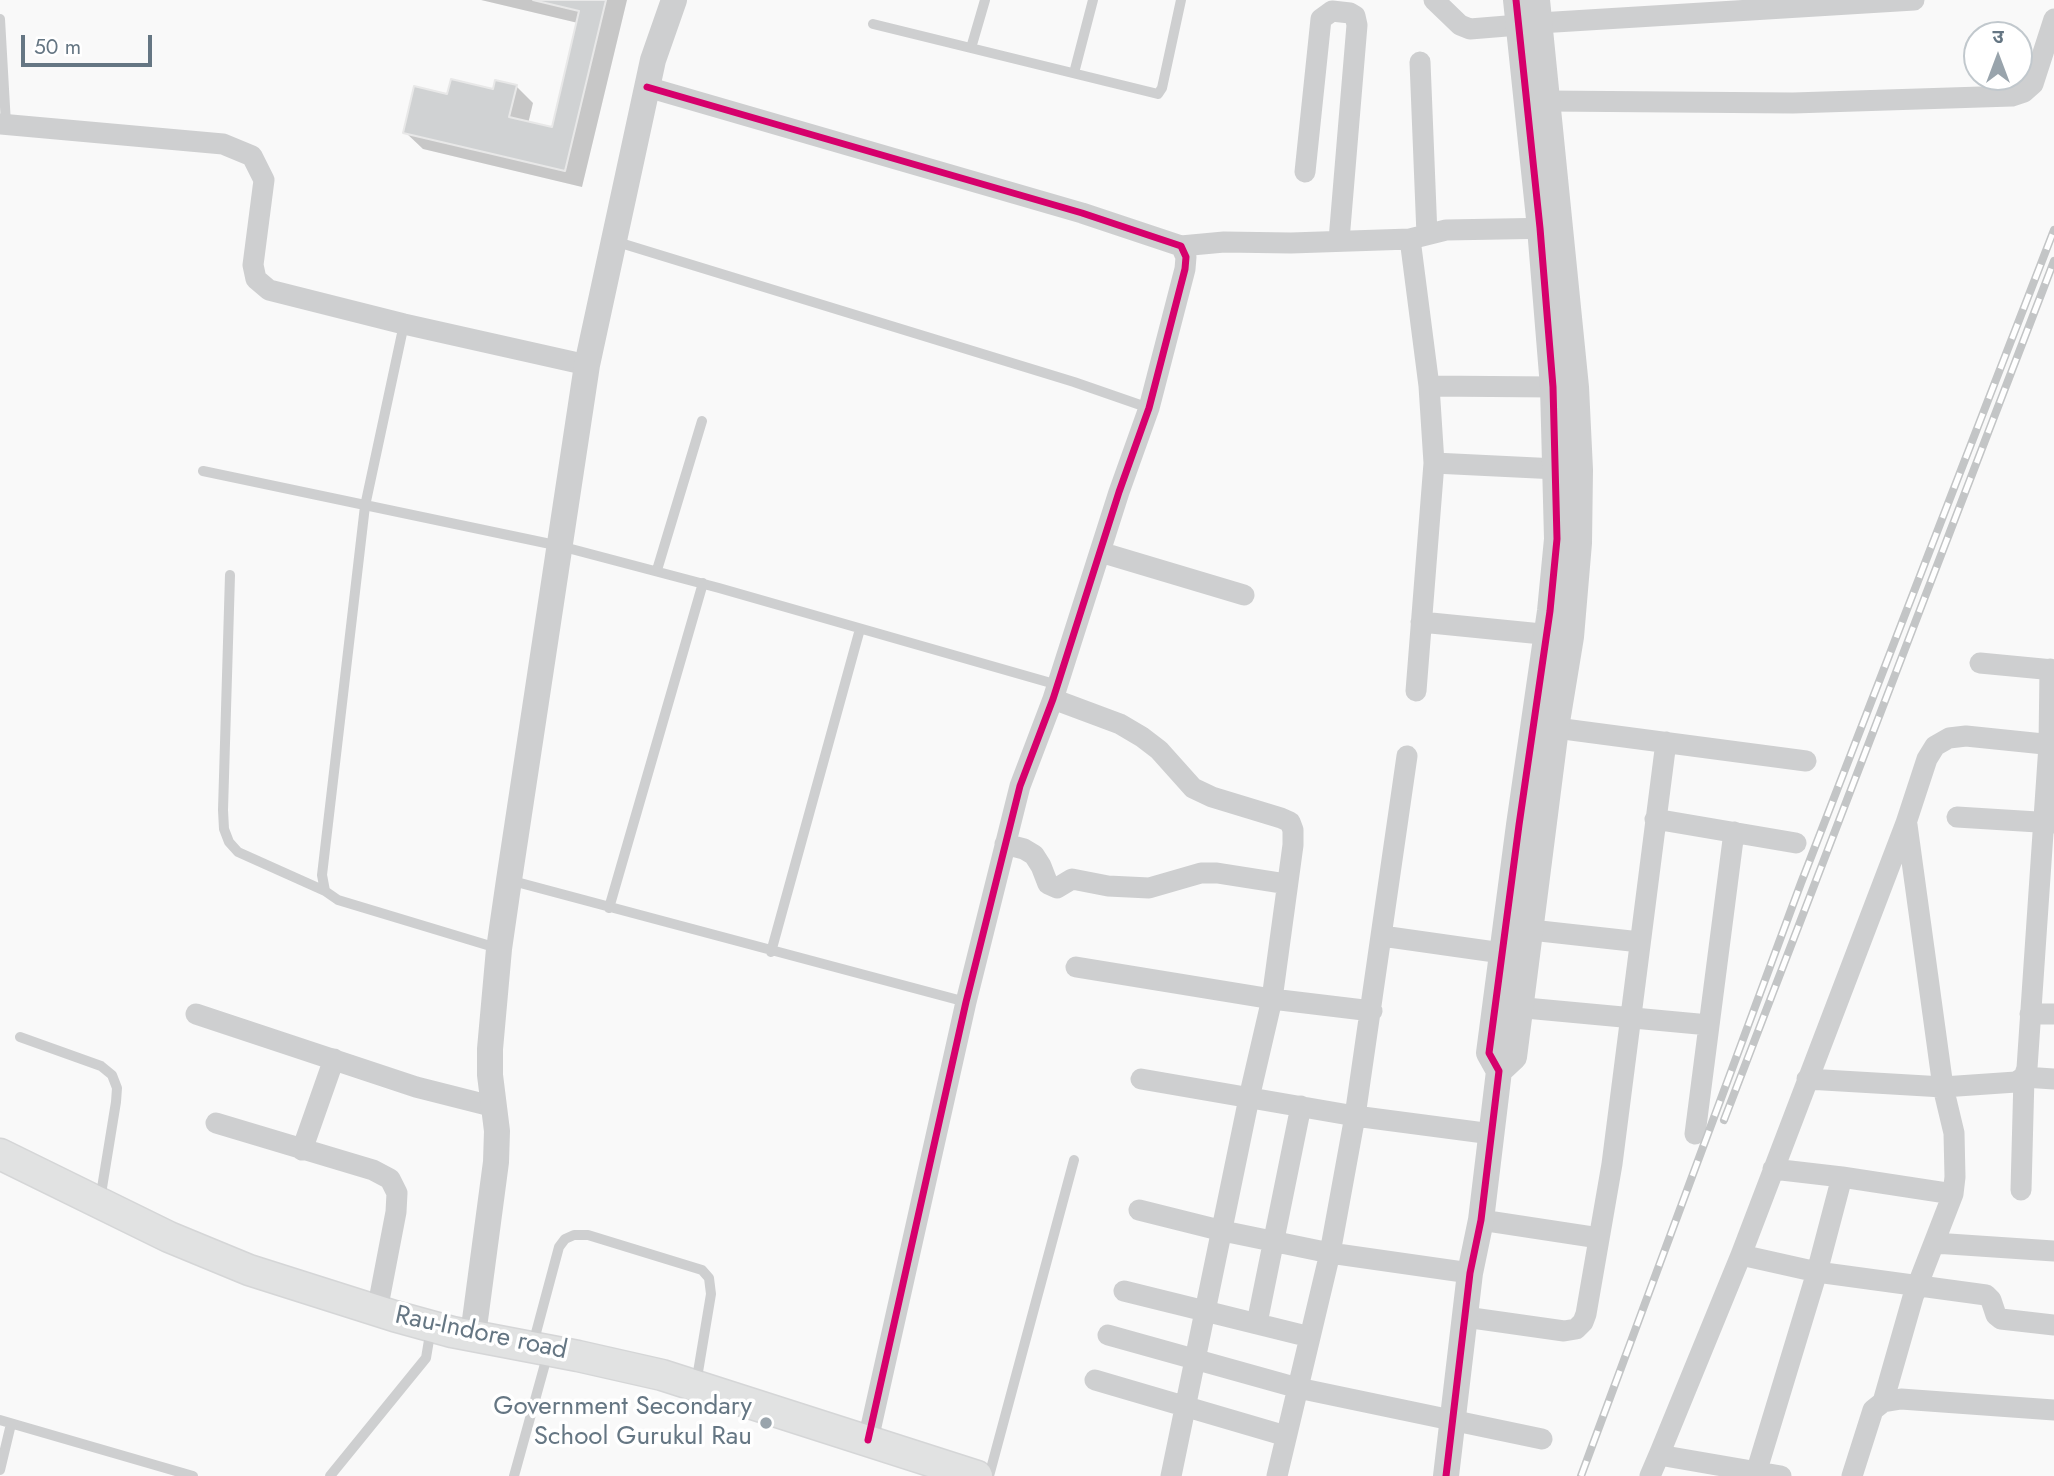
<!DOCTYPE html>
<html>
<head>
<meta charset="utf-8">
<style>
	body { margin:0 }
	#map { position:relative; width:2054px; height:1476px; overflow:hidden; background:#f9f9f9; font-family:Jost,"Noto Sans Devanagari",sans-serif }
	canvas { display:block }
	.north { position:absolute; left:1963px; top:21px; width:70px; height:70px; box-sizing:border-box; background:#fff; border:2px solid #c1c8cd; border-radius:50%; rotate:0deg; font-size:19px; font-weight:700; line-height:28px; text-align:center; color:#657683 }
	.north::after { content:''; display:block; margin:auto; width:24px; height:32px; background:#99a4ac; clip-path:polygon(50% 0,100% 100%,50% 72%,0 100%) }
	.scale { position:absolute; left:21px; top:35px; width:131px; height:32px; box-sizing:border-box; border:4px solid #657683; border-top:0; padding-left:9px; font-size:21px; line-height:24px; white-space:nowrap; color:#657683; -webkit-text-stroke:5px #fff; paint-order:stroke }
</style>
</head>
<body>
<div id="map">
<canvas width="2054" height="1476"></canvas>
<div class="north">उ</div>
<div class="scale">50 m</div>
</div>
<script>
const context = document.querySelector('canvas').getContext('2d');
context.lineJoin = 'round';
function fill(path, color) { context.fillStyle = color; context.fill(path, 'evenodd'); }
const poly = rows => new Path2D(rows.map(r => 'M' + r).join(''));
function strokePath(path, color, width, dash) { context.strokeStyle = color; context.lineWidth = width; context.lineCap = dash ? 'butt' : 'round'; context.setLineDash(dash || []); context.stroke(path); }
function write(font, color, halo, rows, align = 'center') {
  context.font = font + ' Jost,sans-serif'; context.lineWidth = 7; context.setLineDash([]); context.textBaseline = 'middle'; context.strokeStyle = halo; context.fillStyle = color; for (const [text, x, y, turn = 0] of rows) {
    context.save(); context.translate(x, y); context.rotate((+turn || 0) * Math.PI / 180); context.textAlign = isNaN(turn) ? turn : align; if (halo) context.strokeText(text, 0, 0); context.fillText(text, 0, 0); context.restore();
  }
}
fill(poly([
	[481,0,627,0,582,187,423,149,405,132,449,96,494,91,516,86,533,103,528,124,553,129,578,23]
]), '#0003');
const building = poly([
	[533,0,606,0,565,171,403,133,414,86,447,94,451,79,493,89,495,80,517,85,509,117,552,127,579,11,533,0]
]);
fill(building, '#d0d2d3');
strokePath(building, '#e8e8e8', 2);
const secondary = poly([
	[0,1154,169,1237,249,1270,394,1316,452,1332,578,1356,662,1375,977,1476]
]);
strokePath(secondary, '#d5d6d7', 33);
strokePath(poly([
	[0,19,6,124],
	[873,24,1158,94,1162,88,1181,0],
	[971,48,985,0],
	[1074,73,1093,0],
	[614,241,1074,382,1149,408],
	[404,324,365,506,322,875,325,891,338,900,497,948],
	[203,471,560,546,719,588,1058,685],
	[657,570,702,421],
	[230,575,223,810,224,829,229,842,238,852,325,891],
	[509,880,966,1002],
	[609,908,703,583],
	[771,952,860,629],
	[20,1037,101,1066,112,1075,117,1088,116,1102,100,1200],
	[533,1344,559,1247,565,1239,574,1235,588,1235,702,1270,709,1278,711,1294,696,1384],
	[0,1420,193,1476],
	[0,1470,11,1424],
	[330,1476,426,1358,431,1328],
	[514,1476,548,1353],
	[989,1476,1074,1160]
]), '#cecfd0', 10);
strokePath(poly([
	[1434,0,1460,25,1470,29,1519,25],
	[1539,23,1914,0],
	[1420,62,1427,235],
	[647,87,1082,213,1181,246,1186,257,1185,269,1149,408,1119,492,1053,699,1020,786,966,1002,868,1440],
	[1548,101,1793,103,2012,96,2024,92,2033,84,2054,19],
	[0,124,223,144,252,156,264,180,253,265,256,279,269,290,404,324,587,365],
	[1305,172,1321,19,1332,11,1350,13,1355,16,1357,25,1339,240],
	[1410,239,1429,386,1434,463,1416,691],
	[1181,246,1224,242,1291,243,1410,239,1446,230,1556,228],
	[1429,386,1553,387],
	[1434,463,1557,469],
	[1100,552,1244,595],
	[1421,622,1562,636],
	[1980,663,2054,670],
	[1053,699,1120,724,1142,737,1159,750,1193,788,1212,797,1281,818,1290,822,1293,830,1293,845,1272,999,1249,1098,1171,1476],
	[1556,728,1806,761],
	[1957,817,2054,823],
	[1655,819,1796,843],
	[1005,844,1024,849,1034,855,1041,866,1048,884,1057,888,1072,879,1108,886,1149,888,1201,873,1217,873,1287,884],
	[1531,930,1640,942],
	[1382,936,1502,953],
	[1076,967,1272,999,1372,1011],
	[1504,1006,1709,1025],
	[196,1014,416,1087,495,1107],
	[2030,1014,2054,1014],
	[1141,1079,1355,1116,1492,1134],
	[1807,1079,1943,1087,2016,1082,2024,1077,2027,1068,2049,745,2050,669],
	[216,1123,373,1170,390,1179,397,1193,396,1212,377,1311],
	[1695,1134,1734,832],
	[302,1150,334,1059],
	[1773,1169,1842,1177,1953,1194],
	[2021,1190,2024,1077,2054,1079],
	[1139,1210,1223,1231,1330,1253,1470,1273],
	[1481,1220,1599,1238],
	[1934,1243,2054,1251],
	[1741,1255,1817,1272,1986,1295,1991,1300,1996,1315,2001,1319,2054,1325],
	[1124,1291,1310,1337],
	[1465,1317,1564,1331,1576,1329,1583,1322,1586,1314,1612,1164,1666,742],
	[1257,1323,1301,1106],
	[1108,1335,1298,1388,1542,1439],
	[1095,1380,1286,1436],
	[1883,1402,1913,1297,1953,1194,1955,1177,1954,1133,1943,1087,1907,825],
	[1659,1455,1741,1255,1906,823,1927,759,1935,746,1949,738,1966,736,2054,745],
	[1756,1473,1817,1272,1842,1177],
	[1277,1476,1330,1253,1355,1116,1407,756],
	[1650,1476,1659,1455,1781,1476],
	[1852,1476,1873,1410,1883,1402,1901,1399,2054,1410]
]), '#cecfd0', 21);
strokePath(poly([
	[1499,1071,1514,1057,1556,728,1571,637,1579,543,1580,470,1576,387,1537,0],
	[473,1335,496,1162,497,1131,490,1075,490,1049,499,949,509,880,587,365,653,60,674,0],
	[1446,1476,1470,1273,1481,1220,1499,1071,1489,1053,1519,825,1550,611,1557,539,1553,387,1540,228,1516,0]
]), '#cecfd0', 26);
strokePath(secondary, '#e1e2e2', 30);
const rail = poly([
	[1724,1120,2054,261],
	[1581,1476,1801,883,2054,230]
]);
strokePath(rail, '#c3c5c6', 8);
strokePath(rail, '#fff', 5, [16]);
strokePath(poly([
	[647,87,1082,213,1181,246,1186,257,1185,269,1149,408,1119,492,1053,699,1020,786,966,1002,868,1440],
	[1446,1476,1470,1273,1481,1220,1499,1071,1489,1053,1519,825,1550,611,1557,539,1553,387,1540,228,1516,0]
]), '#d6006c', 7);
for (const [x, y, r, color] of [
	[766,1423,7,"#99a4ac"]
]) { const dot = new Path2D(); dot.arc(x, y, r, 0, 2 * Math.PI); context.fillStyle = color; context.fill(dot); strokePath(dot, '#fff', 2.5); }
write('26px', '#657683', '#fff', [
	["Rau-Indore road",481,1334,12]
]);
write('26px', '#657683', '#fff', [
	["Government Secondary",752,1408],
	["School Gurukul Rau",752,1438]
], 'right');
</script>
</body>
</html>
